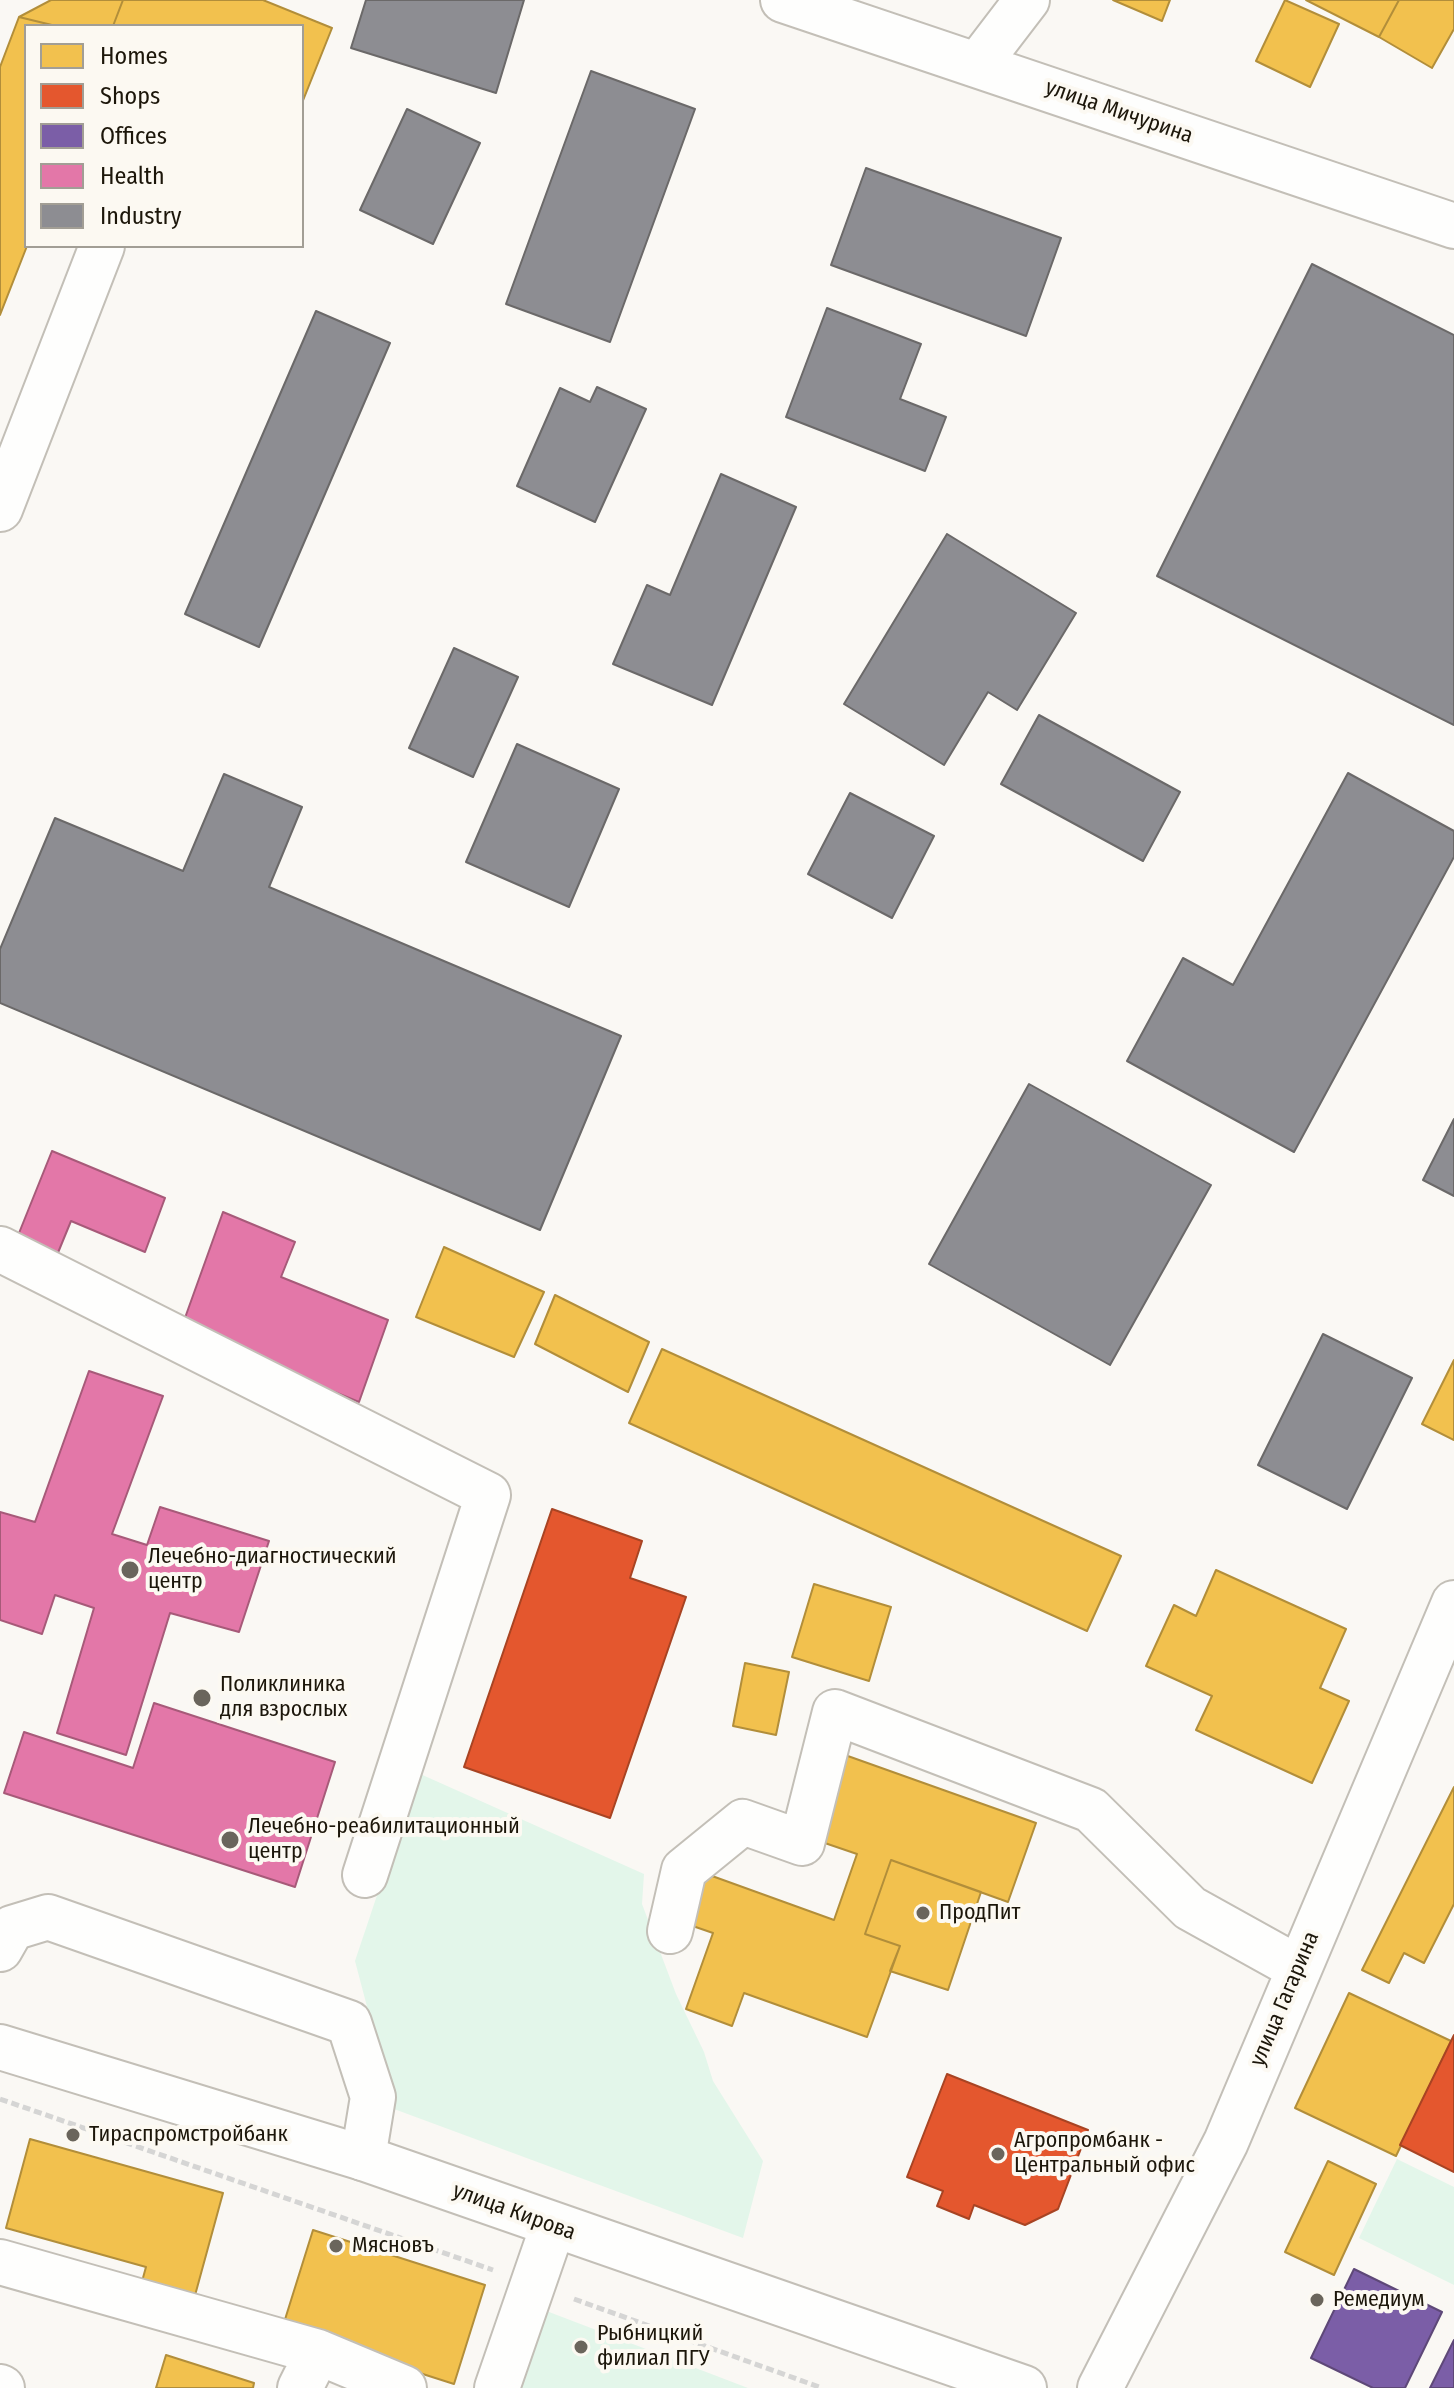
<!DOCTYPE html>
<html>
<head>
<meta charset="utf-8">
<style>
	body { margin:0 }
	#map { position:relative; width:1454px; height:2388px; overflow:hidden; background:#faf8f4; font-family:"Fira Sans Condensed",sans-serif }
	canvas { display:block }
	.legend { position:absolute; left:24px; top:24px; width:280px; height:224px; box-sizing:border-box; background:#fcf9f2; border:2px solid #a29e95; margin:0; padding:10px 14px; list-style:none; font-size:24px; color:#1c160a }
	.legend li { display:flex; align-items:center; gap:16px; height:40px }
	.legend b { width:40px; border:2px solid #a29e95 }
</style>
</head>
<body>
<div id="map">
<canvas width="1454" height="2388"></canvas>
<ul class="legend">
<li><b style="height:22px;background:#f2c14e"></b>Homes</li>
<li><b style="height:22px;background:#e4572e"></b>Shops</li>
<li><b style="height:22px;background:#7b5ea7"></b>Offices</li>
<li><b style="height:22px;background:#e377a8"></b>Health</li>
<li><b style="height:22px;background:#8d8d92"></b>Industry</li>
</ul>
</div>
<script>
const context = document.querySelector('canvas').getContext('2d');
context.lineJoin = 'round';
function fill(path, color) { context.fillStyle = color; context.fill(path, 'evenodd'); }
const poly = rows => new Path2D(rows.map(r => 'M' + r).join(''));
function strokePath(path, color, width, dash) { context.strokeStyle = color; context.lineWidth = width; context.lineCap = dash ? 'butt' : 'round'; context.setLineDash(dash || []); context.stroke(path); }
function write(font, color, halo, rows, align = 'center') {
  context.font = font + ' "Fira Sans Condensed",sans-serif'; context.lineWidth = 8; context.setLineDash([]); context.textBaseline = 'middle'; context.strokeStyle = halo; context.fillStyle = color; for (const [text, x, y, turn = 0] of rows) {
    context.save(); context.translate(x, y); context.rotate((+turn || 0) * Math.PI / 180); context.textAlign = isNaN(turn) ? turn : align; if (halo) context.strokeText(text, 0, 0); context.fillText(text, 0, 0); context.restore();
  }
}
fill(poly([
	[418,1773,644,1874,642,1904,676,1994,704,2052,713,2081,763,2161,743,2238,394,2109,355,1961],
	[1397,2159,1454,2187,1454,2285,1359,2238],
	[536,2307,748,2388,515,2388]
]), '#e3f6ea');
const homes = poly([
	[51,0,123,0,113,26,56,26,19,17,51,0],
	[123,0,263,0,332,28,302,103,302,26,113,26,123,0],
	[1113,0,1170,0,1162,21,1113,0],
	[1285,0,1339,24,1310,87,1256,61,1285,0],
	[1306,0,1399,0,1379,37,1306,0],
	[1399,0,1454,0,1454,29,1432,68,1379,37,1399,0],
	[19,17,56,26,26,26,27,246,0,315,0,67,19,17],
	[444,1247,544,1292,514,1357,416,1317,444,1247],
	[555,1295,649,1342,628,1392,535,1344,555,1295],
	[662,1349,1121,1556,1087,1631,629,1423,662,1349],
	[1454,1360,1454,1440,1422,1424,1454,1360],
	[1216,1570,1346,1629,1320,1688,1349,1701,1312,1783,1196,1730,1212,1696,1146,1666,1174,1605,1196,1616,1216,1570],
	[814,1584,891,1607,869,1681,792,1657,814,1584],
	[745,1663,789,1672,776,1735,733,1726,745,1663],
	[845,1755,1036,1823,1008,1902,891,1860,865,1934,900,1946,867,2037,744,1993,732,2026,686,2009,713,1933,684,1923,701,1872,834,1920,857,1854,816,1840,845,1755],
	[1454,1787,1454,1904,1424,1963,1404,1953,1389,1983,1362,1970,1454,1787],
	[891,1860,981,1892,948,1990,890,1971,900,1946,865,1934,891,1860],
	[1349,1993,1451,2041,1396,2156,1295,2108,1349,1993],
	[30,2139,223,2193,194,2299,141,2285,146,2267,6,2228,30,2139],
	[1328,2161,1376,2184,1334,2275,1285,2252,1328,2161],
	[313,2230,485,2285,454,2384,282,2329,313,2230],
	[166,2355,254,2383,253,2388,156,2388,166,2355]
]);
fill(homes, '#f2c14e');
strokePath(homes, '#b28e3a', 2);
const shops = poly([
	[552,1509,642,1541,630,1578,686,1597,610,1818,464,1767,552,1509],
	[1454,2035,1454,2172,1400,2145,1454,2035],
	[947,2074,1088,2130,1058,2209,1025,2225,974,2205,969,2219,937,2206,943,2191,907,2177,947,2074]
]);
fill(shops, '#e4572e');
strokePath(shops, '#a84423', 2);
const offices = poly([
	[1354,2269,1442,2312,1405,2388,1373,2388,1311,2358,1354,2269],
	[1454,2340,1454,2388,1430,2388,1454,2340]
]);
fill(offices, '#7b5ea7');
strokePath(offices, '#5e4878', 2);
const health = poly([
	[52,1151,165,1198,145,1252,71,1221,55,1260,15,1243,52,1151],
	[223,1212,295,1242,281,1277,388,1320,359,1402,181,1329,223,1212],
	[89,1371,163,1396,112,1534,147,1545,160,1507,269,1541,239,1632,170,1613,126,1755,57,1733,94,1608,55,1595,42,1634,0,1620,0,1512,35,1522,89,1371],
	[154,1703,335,1762,295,1887,4,1793,24,1732,133,1768,154,1703]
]);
fill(health, '#e377a8');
strokePath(health, '#a75a79', 2);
const industry = poly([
	[366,0,524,0,496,93,351,48,366,0],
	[591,71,695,109,610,342,506,304,591,71],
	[407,109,480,143,433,244,360,210,407,109],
	[866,168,1061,238,1026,336,831,265,866,168],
	[1312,264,1454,335,1454,725,1157,576,1312,264],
	[827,308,921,344,900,399,946,417,925,471,786,417,827,308],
	[316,311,390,343,259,647,185,614,316,311],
	[597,387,646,409,595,522,517,486,560,388,590,402,597,387],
	[721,474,796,507,712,705,613,664,647,585,670,595,721,474],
	[947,534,1076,613,1017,710,988,692,944,765,844,704,947,534],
	[454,648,518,677,473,777,409,748,454,648],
	[1039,715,1180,792,1143,861,1001,784,1039,715],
	[517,744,619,789,569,907,466,862,517,744],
	[1348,773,1454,831,1454,857,1294,1152,1127,1061,1183,958,1233,985,1348,773],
	[224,774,302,807,269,887,621,1036,540,1230,0,1003,0,949,55,818,183,871,224,774],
	[850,793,934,836,892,918,808,874,850,793],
	[1029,1084,1211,1185,1110,1365,929,1264,1029,1084],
	[1454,1119,1454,1196,1423,1180,1454,1119],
	[1323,1334,1412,1378,1347,1509,1258,1465,1323,1334]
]);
fill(industry, '#8d8d92');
strokePath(industry, '#6b6969', 2);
const minor = poly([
	[783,0,1454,226],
	[978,64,1027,0],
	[0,509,102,246],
	[0,1249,488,1495,365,1875],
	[670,1931,684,1870,743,1822,802,1843,835,1712,1091,1810,1190,1908,1298,1968],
	[0,1949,12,1928,48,1917,349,2023,373,2097,363,2158],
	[0,2262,318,2352,404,2388],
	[0,2387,2,2388],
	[300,2388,318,2352],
	[497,2388,553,2226],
	[1100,2388,1226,2142,1454,1603]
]);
const major = poly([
	[0,2047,363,2158,1024,2388]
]);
strokePath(minor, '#c3bfb7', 48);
strokePath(major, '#c3bfb7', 48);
strokePath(poly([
	[0,2099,493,2270],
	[574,2299,822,2388]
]), '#d5d5d4', 5, [8, 4]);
strokePath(minor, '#fefefd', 44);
strokePath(major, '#fefefd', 44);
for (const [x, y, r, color] of [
	[130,1570,10,"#6a655c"],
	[202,1698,10,"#6a655c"],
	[230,1840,10,"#6a655c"],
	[923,1913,8,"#6a655c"],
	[73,2135,8,"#6a655c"],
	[998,2154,8,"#6a655c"],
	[336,2246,8,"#6a655c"],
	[1317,2300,8,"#6a655c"],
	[581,2347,8,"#6a655c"]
]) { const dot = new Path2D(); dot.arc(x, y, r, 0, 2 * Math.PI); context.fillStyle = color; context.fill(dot); strokePath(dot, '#fcf9f2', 3); }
write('22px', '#1c160a', '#fcf9f2', [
	["улица Мичурина",1119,112,19],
	["улица Гагарина",1285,1999,-67],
	["улица Кирова",514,2212,20]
]);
write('22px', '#1c160a', '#fcf9f2', [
	["Лечебно-диагностический",148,1557],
	["центр",148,1582],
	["Поликлиника",220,1685],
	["для взрослых",220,1710],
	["Лечебно-реабилитационный",248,1827],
	["центр",248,1852],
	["ПродПит",939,1913],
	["Тираспромстройбанк",89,2135],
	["Агропромбанк -",1014,2141],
	["Центральный офис",1014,2166],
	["Мясновъ",352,2246],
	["Ремедиум",1333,2300],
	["Рыбницкий",597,2334],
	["филиал ПГУ",597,2359]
], 'left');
</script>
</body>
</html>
